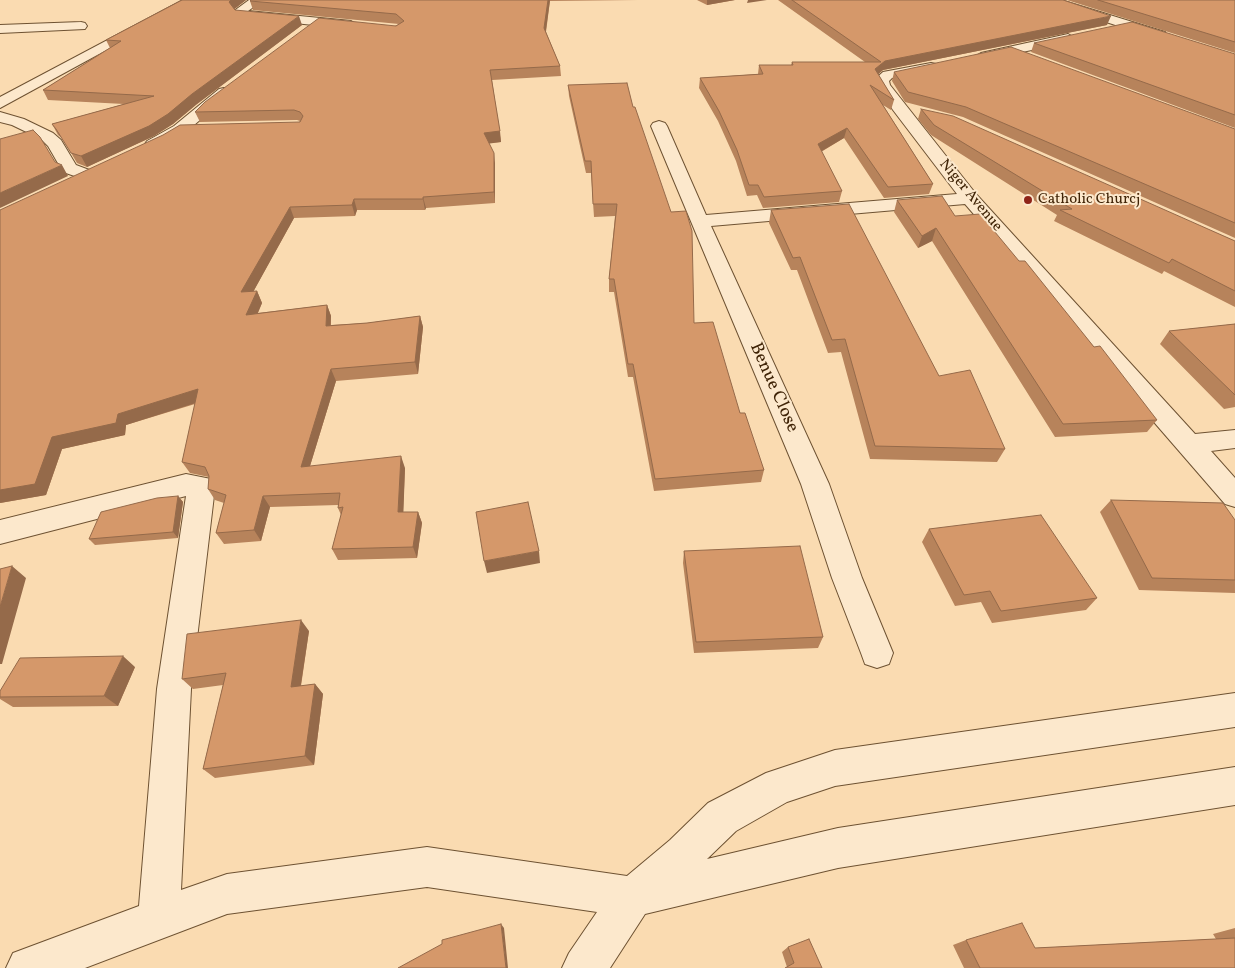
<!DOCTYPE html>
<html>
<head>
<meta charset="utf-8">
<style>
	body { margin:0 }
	canvas { display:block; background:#fadbb1 }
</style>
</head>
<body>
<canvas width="1235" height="968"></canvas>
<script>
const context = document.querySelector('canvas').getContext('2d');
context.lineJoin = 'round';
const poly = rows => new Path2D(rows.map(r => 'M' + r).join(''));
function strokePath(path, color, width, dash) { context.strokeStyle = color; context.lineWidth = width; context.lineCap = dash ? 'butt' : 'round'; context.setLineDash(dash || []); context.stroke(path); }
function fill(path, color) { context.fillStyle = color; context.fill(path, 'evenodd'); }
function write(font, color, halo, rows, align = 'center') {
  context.font = font + ' Vollkorn,serif'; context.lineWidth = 4; context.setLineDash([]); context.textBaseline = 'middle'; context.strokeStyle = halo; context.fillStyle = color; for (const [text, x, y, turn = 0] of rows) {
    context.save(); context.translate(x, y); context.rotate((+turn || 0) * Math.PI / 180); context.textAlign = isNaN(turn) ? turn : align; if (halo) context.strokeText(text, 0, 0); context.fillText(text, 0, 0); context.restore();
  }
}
const minor = poly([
	[183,0,198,0,0,108,0,97,183,0],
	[249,0,263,0,248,11,351,21,357,25,351,29,238,17,234,11,249,0],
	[1043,0,1061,0,1165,32,1166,35,1165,38,1155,38,1045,2,1043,0],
	[81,22,85,23,87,26,85,29,0,33,0,25,81,22],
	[1068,34,1075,38,1073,41,981,61,974,57,981,53,1068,34],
	[931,63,936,64,938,67,936,70,892,78,889,81,890,85,976,194,1195,434,1235,430,1235,448,1211,451,1235,478,1235,507,1225,504,965,204,711,226,829,484,862,578,893,653,889,664,877,668,865,664,861,653,832,578,801,484,651,126,653,123,659,121,665,123,667,126,706,215,957,194,893,110,874,80,883,72,931,63],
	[224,88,229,89,231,92,229,95,186,132,159,147,147,147,145,144,147,141,174,126,219,89,224,88],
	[0,112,24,119,53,133,61,140,76,165,92,171,95,175,92,179,86,180,63,172,48,146,41,139,12,125,0,122,0,112],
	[186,474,211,479,215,487,191,689,181,890,227,874,427,847,627,876,670,840,708,803,766,773,835,750,1235,693,1235,727,835,786,787,802,736,831,707,859,838,828,1235,767,1235,805,838,868,645,914,610,968,562,968,569,953,597,912,427,887,227,914,85,968,6,968,13,953,139,906,157,689,186,496,0,544,0,520,186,474]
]);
strokePath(minor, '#6e5232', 2);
fill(minor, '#fce8cc');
fill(poly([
	[182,0,246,0,234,9,235,10,302,25,197,104,173,124,154,136,87,167,77,163,63,139,58,135,52,124,124,104,48,100,43,90,110,48,106,40],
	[251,0,638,0,550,1,546,32,560,66,561,76,492,80,501,142,489,143,495,164,495,203,426,208,425,210,357,210,355,216,294,218,253,292,257,291,262,303,258,313,327,305,331,316,331,325,367,323,420,316,423,327,418,374,336,381,310,466,405,468,403,512,418,512,422,523,417,558,338,560,332,549,341,515,338,508,338,505,270,507,261,541,224,544,216,533,224,503,215,500,208,489,209,477,190,473,182,462,195,404,126,425,125,435,62,449,46,495,0,503,300,121,297,120,200,122,195,112,399,24,253,10,250,1],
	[697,0,735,0,707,5],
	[778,0,1063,0,1107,25,883,70,878,74,894,100,891,110,883,105,933,184,929,194,884,198,844,138,821,152,842,191,839,202,763,208,757,195,747,196,736,161,718,121,699,88,700,78,758,74,759,65,791,65,792,62,865,62],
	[1067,0,1235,0,1235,53],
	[1034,43,1235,54,1235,128,1031,52],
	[894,72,1235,129,1235,238,963,117,905,102,892,81],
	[568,85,633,107,694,323,740,413,764,470,761,482,654,491,633,377,628,377,614,292,609,292,609,279,615,216,594,217,591,173,586,173,569,96],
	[921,109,1235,241,1235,307,1164,271,1162,274,1054,221,1057,215,931,135,918,119],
	[897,200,955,216,1019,261,1094,347,1157,420,1147,432,1055,437,932,241,918,248,894,212],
	[771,210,939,376,1005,449,997,462,870,459,841,352,828,353,797,270,791,270,769,223],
	[1235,324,1235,407,1224,409,1160,344,1169,331],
	[178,496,183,502,178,538,95,545,89,539],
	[1111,500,1235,520,1235,593,1139,590,1100,512],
	[929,529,1097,598,1086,610,992,623,981,602,955,606,922,542],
	[684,551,823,637,818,648,694,653,683,563],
	[309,631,301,686,315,684,323,694,314,765,215,778,203,769,223,685,193,689,182,679],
	[135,667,118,706,13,707,0,699,0,691],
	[1235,928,1235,968,964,968,953,945,966,940,1035,948,1216,939,1213,934],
	[788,947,822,968,787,967,782,952]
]), '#b7835b');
fill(poly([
	[231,0,246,0,232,11,229,2],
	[548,0,550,0,545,37,544,28],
	[707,0,735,0,707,5],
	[748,0,767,0,747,3],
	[299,16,302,25,197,104,173,124,154,136,87,167,81,156,192,94],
	[1111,16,1107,25,883,70,873,79,875,69,885,61],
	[847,128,844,138,815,155,818,144],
	[500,131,501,142,486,144,484,133],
	[494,153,495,164,495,203,494,192],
	[62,165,68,176,0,208,0,193],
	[423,197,426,208,425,210,423,199],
	[354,199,357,210,355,216,352,205],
	[290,207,294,218,247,303,241,292],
	[936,228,932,241,918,248,922,236],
	[257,291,262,303,252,326,246,315],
	[327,305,331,316,330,337,326,326],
	[420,316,423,327,418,374,415,362],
	[331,369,336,381,306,479,301,467],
	[198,389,205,400,126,425,125,435,62,449,46,495,0,503,0,490,52,437,118,414],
	[401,456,405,468,403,523,398,512],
	[178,496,183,502,178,538,173,532],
	[263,496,270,507,261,541,254,530],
	[418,512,422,523,417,558,413,547],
	[539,551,540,563,487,573,484,561],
	[12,566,26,578,2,664,0,664,0,607],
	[301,620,309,631,299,697,291,687],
	[123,656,135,667,118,706,104,696],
	[315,684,323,694,314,765,305,756],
	[501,924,504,928,508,968,506,968]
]), '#956a4a');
const building = poly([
	[182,0,231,0,229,2,235,10,299,16,192,94,168,114,149,126,81,156,71,153,56,129,52,124,154,96,43,90,121,41,106,40,182,0],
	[251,0,548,0,544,28,560,66,490,70,500,131,484,133,494,153,494,192,423,197,423,199,354,199,352,205,290,207,241,292,257,291,246,315,327,305,326,326,367,323,420,316,415,362,331,369,301,467,401,456,398,512,418,512,413,547,332,549,343,507,338,508,340,493,263,496,254,530,216,533,226,495,208,489,209,476,205,467,182,462,198,389,118,414,116,423,52,437,35,484,0,490,0,210,163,135,180,125,300,122,303,116,300,112,294,110,195,112,205,102,319,18,396,26,404,21,396,14,250,1,251,0],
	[792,0,1063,0,1111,16,885,61,875,69,894,100,870,85,933,184,888,187,847,128,818,144,842,191,764,197,758,185,749,185,737,150,719,111,700,78,763,74,759,65,793,65,792,62,881,62,792,0],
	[1098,0,1235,0,1235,42,1098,0],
	[1132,22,1235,54,1235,115,1034,43,1132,22],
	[1011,47,1235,129,1235,223,966,107,908,92,894,72,1011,47],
	[627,83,633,107,635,107,671,212,686,211,692,231,694,323,713,322,740,413,745,413,764,470,655,479,633,364,628,364,614,279,609,279,617,204,593,204,591,161,585,161,568,85,627,83],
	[921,109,953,116,1235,241,1235,291,1172,259,1169,263,1060,210,1072,209,934,125,921,109],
	[33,130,40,137,55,162,62,165,0,193,0,139,33,130],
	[942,196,955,216,980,214,1019,261,1025,261,1094,347,1100,346,1157,420,1063,424,936,228,922,236,897,200,942,196],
	[849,204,939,376,970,370,1005,449,875,446,845,339,832,340,800,257,793,258,771,210,849,204],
	[1235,324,1235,395,1169,331,1235,324],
	[178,496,173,532,89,539,101,512,157,498,178,496],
	[1111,500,1223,503,1235,520,1235,580,1152,578,1111,500],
	[528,502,539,551,484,561,476,512,528,502],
	[1041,515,1097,598,1001,611,990,591,964,595,929,529,1041,515],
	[800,546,823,637,696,642,684,551,800,546],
	[12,566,0,607,0,569,12,566],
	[301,620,291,687,315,684,305,756,203,769,226,673,182,679,187,634,301,620],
	[123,656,104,696,0,697,0,691,20,658,123,656],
	[1022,923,1035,948,1235,938,1235,968,980,968,966,940,1022,923],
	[501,924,506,968,398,968,442,944,442,940,501,924],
	[809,939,822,968,785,968,794,963,788,947,809,939]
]);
fill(building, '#d5986a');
strokePath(building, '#956a4a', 1);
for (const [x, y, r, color] of [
	[1028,200,5,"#8f2418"]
]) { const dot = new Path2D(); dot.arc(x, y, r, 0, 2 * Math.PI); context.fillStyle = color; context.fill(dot); strokePath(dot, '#fce8cc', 2); }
write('15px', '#402407', '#fce8cc', [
	["Niger Avenue",970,196,50]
]);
write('15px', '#402407', '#fce8cc', [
	["Catholic Churcj",1038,200]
], 'left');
write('18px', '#402407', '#fce8cc', [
	["Benue Close",773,388,66]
]);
</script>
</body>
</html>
